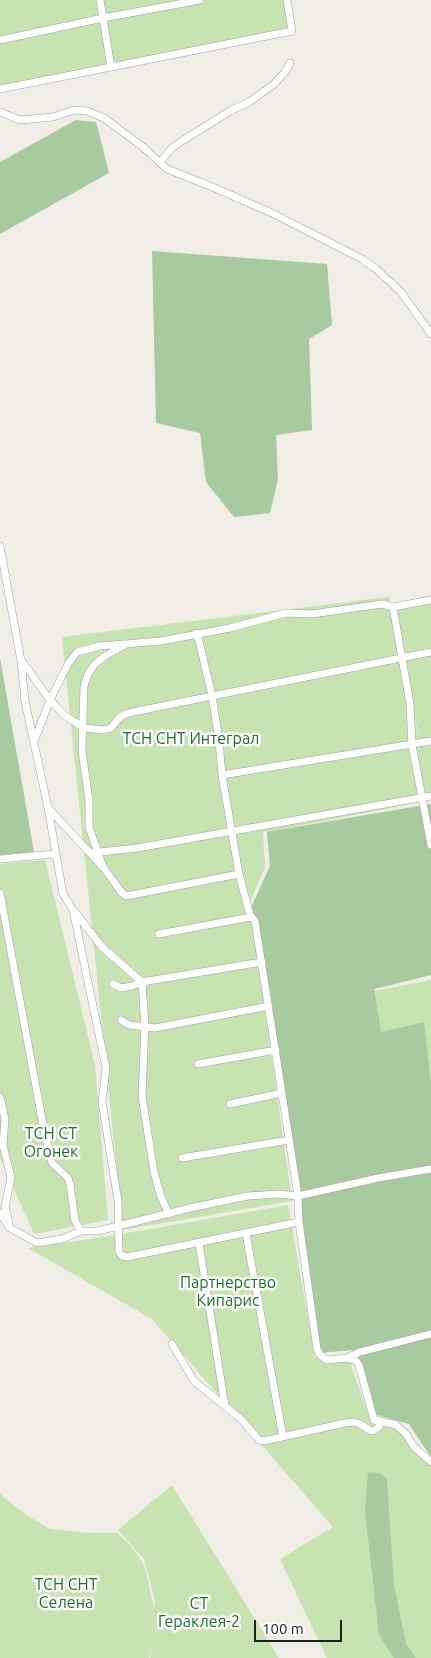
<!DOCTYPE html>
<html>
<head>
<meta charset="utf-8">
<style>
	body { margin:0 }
	#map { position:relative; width:431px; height:1658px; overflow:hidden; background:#efede6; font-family:Ubuntu,sans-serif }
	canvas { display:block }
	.scale { position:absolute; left:254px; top:1620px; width:88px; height:22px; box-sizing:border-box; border:2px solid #1f1f1f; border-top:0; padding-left:6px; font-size:15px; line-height:18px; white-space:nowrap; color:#1f1f1f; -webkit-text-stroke:4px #fff; paint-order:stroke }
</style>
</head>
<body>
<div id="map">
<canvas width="431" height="1658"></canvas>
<div class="scale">100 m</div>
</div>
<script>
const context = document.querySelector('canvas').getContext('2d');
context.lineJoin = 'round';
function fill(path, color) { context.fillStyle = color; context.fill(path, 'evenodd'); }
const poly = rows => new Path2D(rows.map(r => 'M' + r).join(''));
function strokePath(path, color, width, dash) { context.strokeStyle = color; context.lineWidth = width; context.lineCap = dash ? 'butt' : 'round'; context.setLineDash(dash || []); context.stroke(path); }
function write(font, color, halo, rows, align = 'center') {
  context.font = font + ' Ubuntu,sans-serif'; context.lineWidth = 5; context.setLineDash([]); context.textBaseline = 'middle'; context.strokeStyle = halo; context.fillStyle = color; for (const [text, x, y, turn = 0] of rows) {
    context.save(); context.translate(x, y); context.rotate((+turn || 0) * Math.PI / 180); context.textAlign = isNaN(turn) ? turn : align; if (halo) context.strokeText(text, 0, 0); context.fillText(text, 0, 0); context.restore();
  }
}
fill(poly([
	[0,0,286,0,292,31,0,88],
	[431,596,431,792,429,793,431,800,272,831,431,804,431,975,374,989,375,991,431,980,431,1457,409,1424,374,1414,352,1350,319,1353,253,924,292,1201,123,1230,62,637,389,597,425,769,393,604],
	[267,831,270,866,251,908,250,902,265,867,263,832],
	[45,860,95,1065,108,1220,34,1234,0,1158,0,864],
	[288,1205,315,1357,348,1356,368,1414,405,1428,431,1467,431,1658,327,1658,280,1559,333,1527,152,1319,28,1248,110,1236],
	[172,1485,279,1658,150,1658,151,1644,149,1658,0,1658,0,1492,3,1497,28,1516,50,1529,89,1533,117,1533,128,1543,141,1560,146,1572,154,1609,155,1600,144,1559,118,1530]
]), '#c7e3b2');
fill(poly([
	[76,120,96,122,109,173,0,234,0,162],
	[152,251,327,264,332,325,309,339,312,430,276,435,278,479,270,513,234,517,206,482,200,433,156,423],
	[0,658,34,852,0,855],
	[431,804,431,975,374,989,381,1032,424,1022,431,1083,431,1457,409,1424,374,1414,352,1350,319,1353,251,908,270,866,267,832],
	[368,1472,380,1473,387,1479,394,1585,406,1644,416,1658,394,1658,379,1635,365,1511]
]), '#a9caa0');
const minor = poly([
	[100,0,111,67],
	[0,40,103,18,200,0],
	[0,89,292,31,287,0],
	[0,112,20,120,53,117,74,110,87,111,104,118,143,147,167,169,210,186,272,213,362,259,375,268,401,292,431,334],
	[160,162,172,148,182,141,230,111,249,102,273,85,285,72,290,63],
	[0,546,21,661,25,701,48,808,63,894,73,910,106,1068,102,1102,118,1201,119,1252,122,1256,127,1257,299,1222],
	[393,607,410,704,412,745,431,845],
	[22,661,50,700,64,715,84,728,104,730,111,728,120,717,128,713,431,652],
	[35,739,50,700,68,664,77,652,100,646,161,641,230,628,286,613,312,614,382,604,393,607,431,600],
	[222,775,431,741],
	[49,809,103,867,122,893,126,896,239,874],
	[90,853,137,848,431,796],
	[0,859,55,854],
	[103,867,89,827,89,801,82,750,84,686,88,674,95,664,105,656,125,645],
	[0,893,44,1130,52,1163,68,1178,70,1184,75,1221,81,1231],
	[74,911,102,947,142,982,145,1026,142,1096,154,1172,161,1197,169,1214],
	[159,934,251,917],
	[113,984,121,988,132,986,142,982,262,962],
	[121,1020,129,1025,155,1028,269,1006],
	[198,1064,276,1050],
	[0,1097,5,1119,3,1145,11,1178,5,1206,9,1223],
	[230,1104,282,1093],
	[182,1158,289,1140],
	[0,1213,10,1228,37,1243,62,1239,81,1231,98,1231,190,1208,248,1196,278,1194,298,1196,378,1178,431,1169],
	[246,1234,283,1437],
	[199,1243,225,1406],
	[172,1344,194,1381,242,1420,259,1440,264,1441,345,1423,353,1422,360,1424,371,1431,375,1430,379,1427,379,1422,374,1420,359,1365,356,1361,347,1358,327,1360,321,1356,317,1349,299,1222,298,1196,255,921,250,915,239,874,222,775,219,741,212,695,197,633],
	[347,1358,360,1352,431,1334],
	[376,1420,396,1425,406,1434,414,1447,431,1462]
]);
strokePath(minor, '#a0a0a0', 8);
strokePath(minor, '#fff', 7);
write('16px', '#187325', '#fff', [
	["ТСН СНТ Интеграл",191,739],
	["ТСН СТ",51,1134],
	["Огонек",51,1152],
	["Партнерство",228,1283],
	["Кипарис",228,1301],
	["ТСН СНТ",66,1585],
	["Селена",66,1603],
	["СТ",199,1604],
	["Гераклея-2",199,1622]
]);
</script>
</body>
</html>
